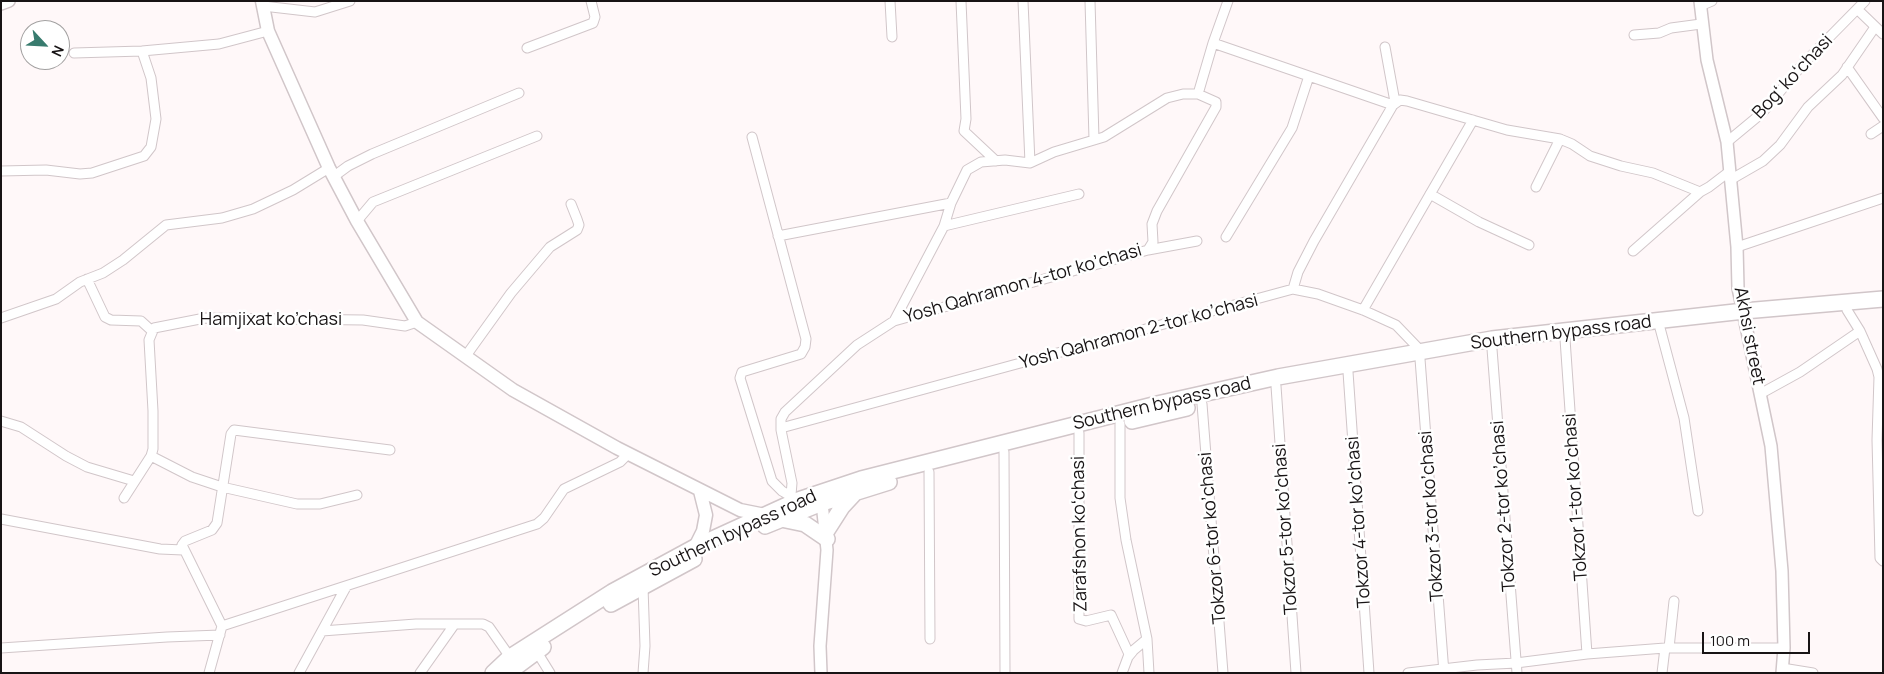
<!DOCTYPE html>
<html>
<head>
<meta charset="utf-8">
<style>
	body { margin:0 }
	#map { position:relative; width:1884px; height:674px; overflow:hidden; background:#fff8f9; font-family:Manrope,sans-serif }
	canvas { display:block }
	.frame { position:absolute; inset:0; border:2px solid #181415; pointer-events:none }
	.north { position:absolute; left:20px; top:20px; width:50px; height:50px; box-sizing:border-box; background:#fff; border:1px solid #a3a1a1; border-radius:50%; rotate:115deg; font-size:14px; font-weight:700; line-height:20px; text-align:center; color:#181415 }
	.north::after { content:''; display:block; margin:auto; width:18px; height:22px; background:#387b6e; clip-path:polygon(50% 0,100% 100%,50% 72%,0 100%) }
	.scale { position:absolute; left:1702px; top:632px; width:108px; height:22px; box-sizing:border-box; border:2px solid #181415; border-top:0; padding-left:6px; font-size:15px; line-height:18px; white-space:nowrap; color:#181415; -webkit-text-stroke:4px #fff; paint-order:stroke }
</style>
</head>
<body>
<div id="map">
<canvas width="1884" height="674"></canvas>
<div class="frame"></div>
<div class="north">N</div>
<div class="scale">100 m</div>
</div>
<script>
const context = document.querySelector('canvas').getContext('2d');
context.lineJoin = 'round';
const poly = rows => new Path2D(rows.map(r => 'M' + r).join(''));
function strokePath(path, color, width, dash) { context.strokeStyle = color; context.lineWidth = width; context.lineCap = dash ? 'butt' : 'round'; context.setLineDash(dash || []); context.stroke(path); }
function write(font, color, halo, rows, align = 'center') {
  context.font = font + ' Manrope,sans-serif'; context.lineWidth = 5; context.setLineDash([]); context.textBaseline = 'middle'; context.strokeStyle = halo; context.fillStyle = color; for (const [text, x, y, turn = 0] of rows) {
    context.save(); context.translate(x, y); context.rotate((+turn || 0) * Math.PI / 180); context.textAlign = isNaN(turn) ? turn : align; if (halo) context.strokeText(text, 0, 0); context.fillText(text, 0, 0); context.restore();
  }
}
const minor = poly([
	[890,1,892,37],
	[961,1,966,119,964,131,996,161],
	[1023,1,1030,163],
	[1090,1,1094,139],
	[263,6,315,12,350,1],
	[1700,6,1712,1],
	[1857,9,1883,34],
	[1634,35,1659,33,1671,28,1701,24],
	[1213,43,1393,105,1400,100,1407,101,1507,130,1560,139,1572,144,1590,156,1621,166,1653,173,1700,192,1709,187,1730,171],
	[1385,47,1395,102],
	[527,48,593,23,595,17,591,1],
	[74,53,142,51,219,44,268,31],
	[1847,67,1883,118],
	[1198,94,1213,43,1228,1],
	[1871,134,1883,126],
	[752,137,806,339,805,347,801,354,742,372,740,378,772,481,782,491,794,498],
	[1727,142,1762,113,1803,64,1865,1],
	[1,171,46,170,80,174,92,173,144,156,151,147,156,119,151,78,142,51],
	[333,177,348,166,372,154,519,93],
	[1730,180,1763,161,1780,145,1808,107,1842,75,1875,27],
	[1536,187,1560,139],
	[1430,194,1479,222,1529,245],
	[357,221,373,202,537,136],
	[944,226,1079,194],
	[778,236,951,203],
	[1226,237,1292,128,1309,76],
	[1737,247,1883,198],
	[1148,250,1197,241],
	[1633,251,1700,192],
	[87,279,105,317,111,320,141,321,152,331],
	[1293,289,1318,294,1363,310,1396,325,1422,352],
	[1363,310,1473,120],
	[1847,310,1860,331,1877,369,1879,377,1877,440,1880,558,1883,561],
	[1,318,56,299,80,282,103,273,123,260,166,225,222,218,253,209,293,190,329,168],
	[1660,328,1684,418,1698,511],
	[1565,339,1587,654],
	[1492,349,1517,673],
	[465,357,511,293,550,247,577,230,579,225,577,219,571,204],
	[1420,359,1444,673],
	[1348,372,1369,673],
	[1276,386,1296,673],
	[1760,394,1800,372,1860,331],
	[1202,404,1223,673],
	[1,421,21,427,66,456,87,467,134,481],
	[1120,424,1120,498,1126,540,1147,639,1149,673],
	[781,428,1293,289,1298,272,1314,241,1393,105],
	[1079,433,1079,619,1086,621,1111,615,1129,654,1147,639],
	[1004,452,1005,673],
	[151,456,192,477,222,487,297,504,320,504,357,495],
	[929,472,930,639],
	[791,495,792,483,781,430,781,419,785,412,857,345,894,321,944,226,951,203,967,170,981,162,1005,160,1030,163,1054,152,1104,137,1167,98,1183,94,1198,94,1216,102,1216,107,1157,211,1152,224,1153,242,1148,250,894,321],
	[124,498,151,456,153,449,153,411,149,340,154,328,205,318,363,320,405,326,417,322],
	[1,519,160,549,183,550],
	[222,626,182,545,185,541,212,530,217,523,231,434,234,430,390,450],
	[322,631,416,624,483,624,489,627,510,657],
	[1,648,167,637,220,635],
	[1669,648,1674,601],
	[537,652,550,673],
	[1782,668,1813,673],
	[209,673,222,626,537,524,544,518,564,489,620,462,628,454],
	[299,673,346,587],
	[420,673,454,625],
	[643,673,645,646,643,587],
	[1122,673,1128,657,1133,651],
	[1408,673,1477,665,1516,663,1587,654,1665,648,1784,648],
	[1662,673,1665,648]
]);
const tertiary = poly([
	[1700,1,1707,60,1727,142,1737,247,1738,288,1771,446,1782,571,1784,648,1782,673],
	[1,4,9,1],
	[821,673,820,646,827,550,822,503]
]);
const secondary = poly([
	[262,1,268,31,329,168,357,221,417,322,513,390,617,448,740,510,765,515],
	[695,547,703,531,706,515,700,491]
]);
const trunk = poly([
	[1132,421,1187,408],
	[781,519,805,524,827,539],
	[765,526,822,503,889,482],
	[826,532,842,507,855,493],
	[611,604,694,559],
	[493,673,510,657,612,592,695,547,798,500,861,479,1157,404,1278,377,1492,339,1744,311,1883,299],
	[508,673,543,647]
]);
strokePath(minor, '#d1c6c9', 11);
strokePath(tertiary, '#d1c6c9', 14);
strokePath(secondary, '#d1c6c9', 15);
strokePath(trunk, '#d1c6c9', 18);
strokePath(minor, '#fff', 9);
strokePath(tertiary, '#fff', 11);
strokePath(secondary, '#fff', 12);
strokePath(trunk, '#fff', 15);
write('18px', '#181415', '#fff', [
	["Bogʻ koʻchasi",1793,77,-47],
	["Yosh Qahramon 4-tor koʼchasi",1023,284,-16],
	["Hamjixat ko’chasi",271,320],
	["Yosh Qahramon 2-tor koʼchasi",1139,332,-15],
	["Southern bypass road",1561,333,-7],
	["Akhsi street",1749,336,79],
	["Southern bypass road",1162,404,-13],
	["Tokzor 1-tor koʼchasi",1576,497,-94],
	["Tokzor 2-tor koʼchasi",1504,506,-94],
	["Tokzor 3-tor koʼchasi",1432,516,-94],
	["Tokzor 4-tor koʼchasi",1359,522,-94],
	["Tokzor 5-tor koʼchasi",1286,529,-94],
	["Southern bypass road",733,534,-25],
	["Zarafshon koʻchasi",1080,534,-91],
	["Tokzor 6-tor koʼchasi",1213,538,-95]
]);
</script>
</body>
</html>
